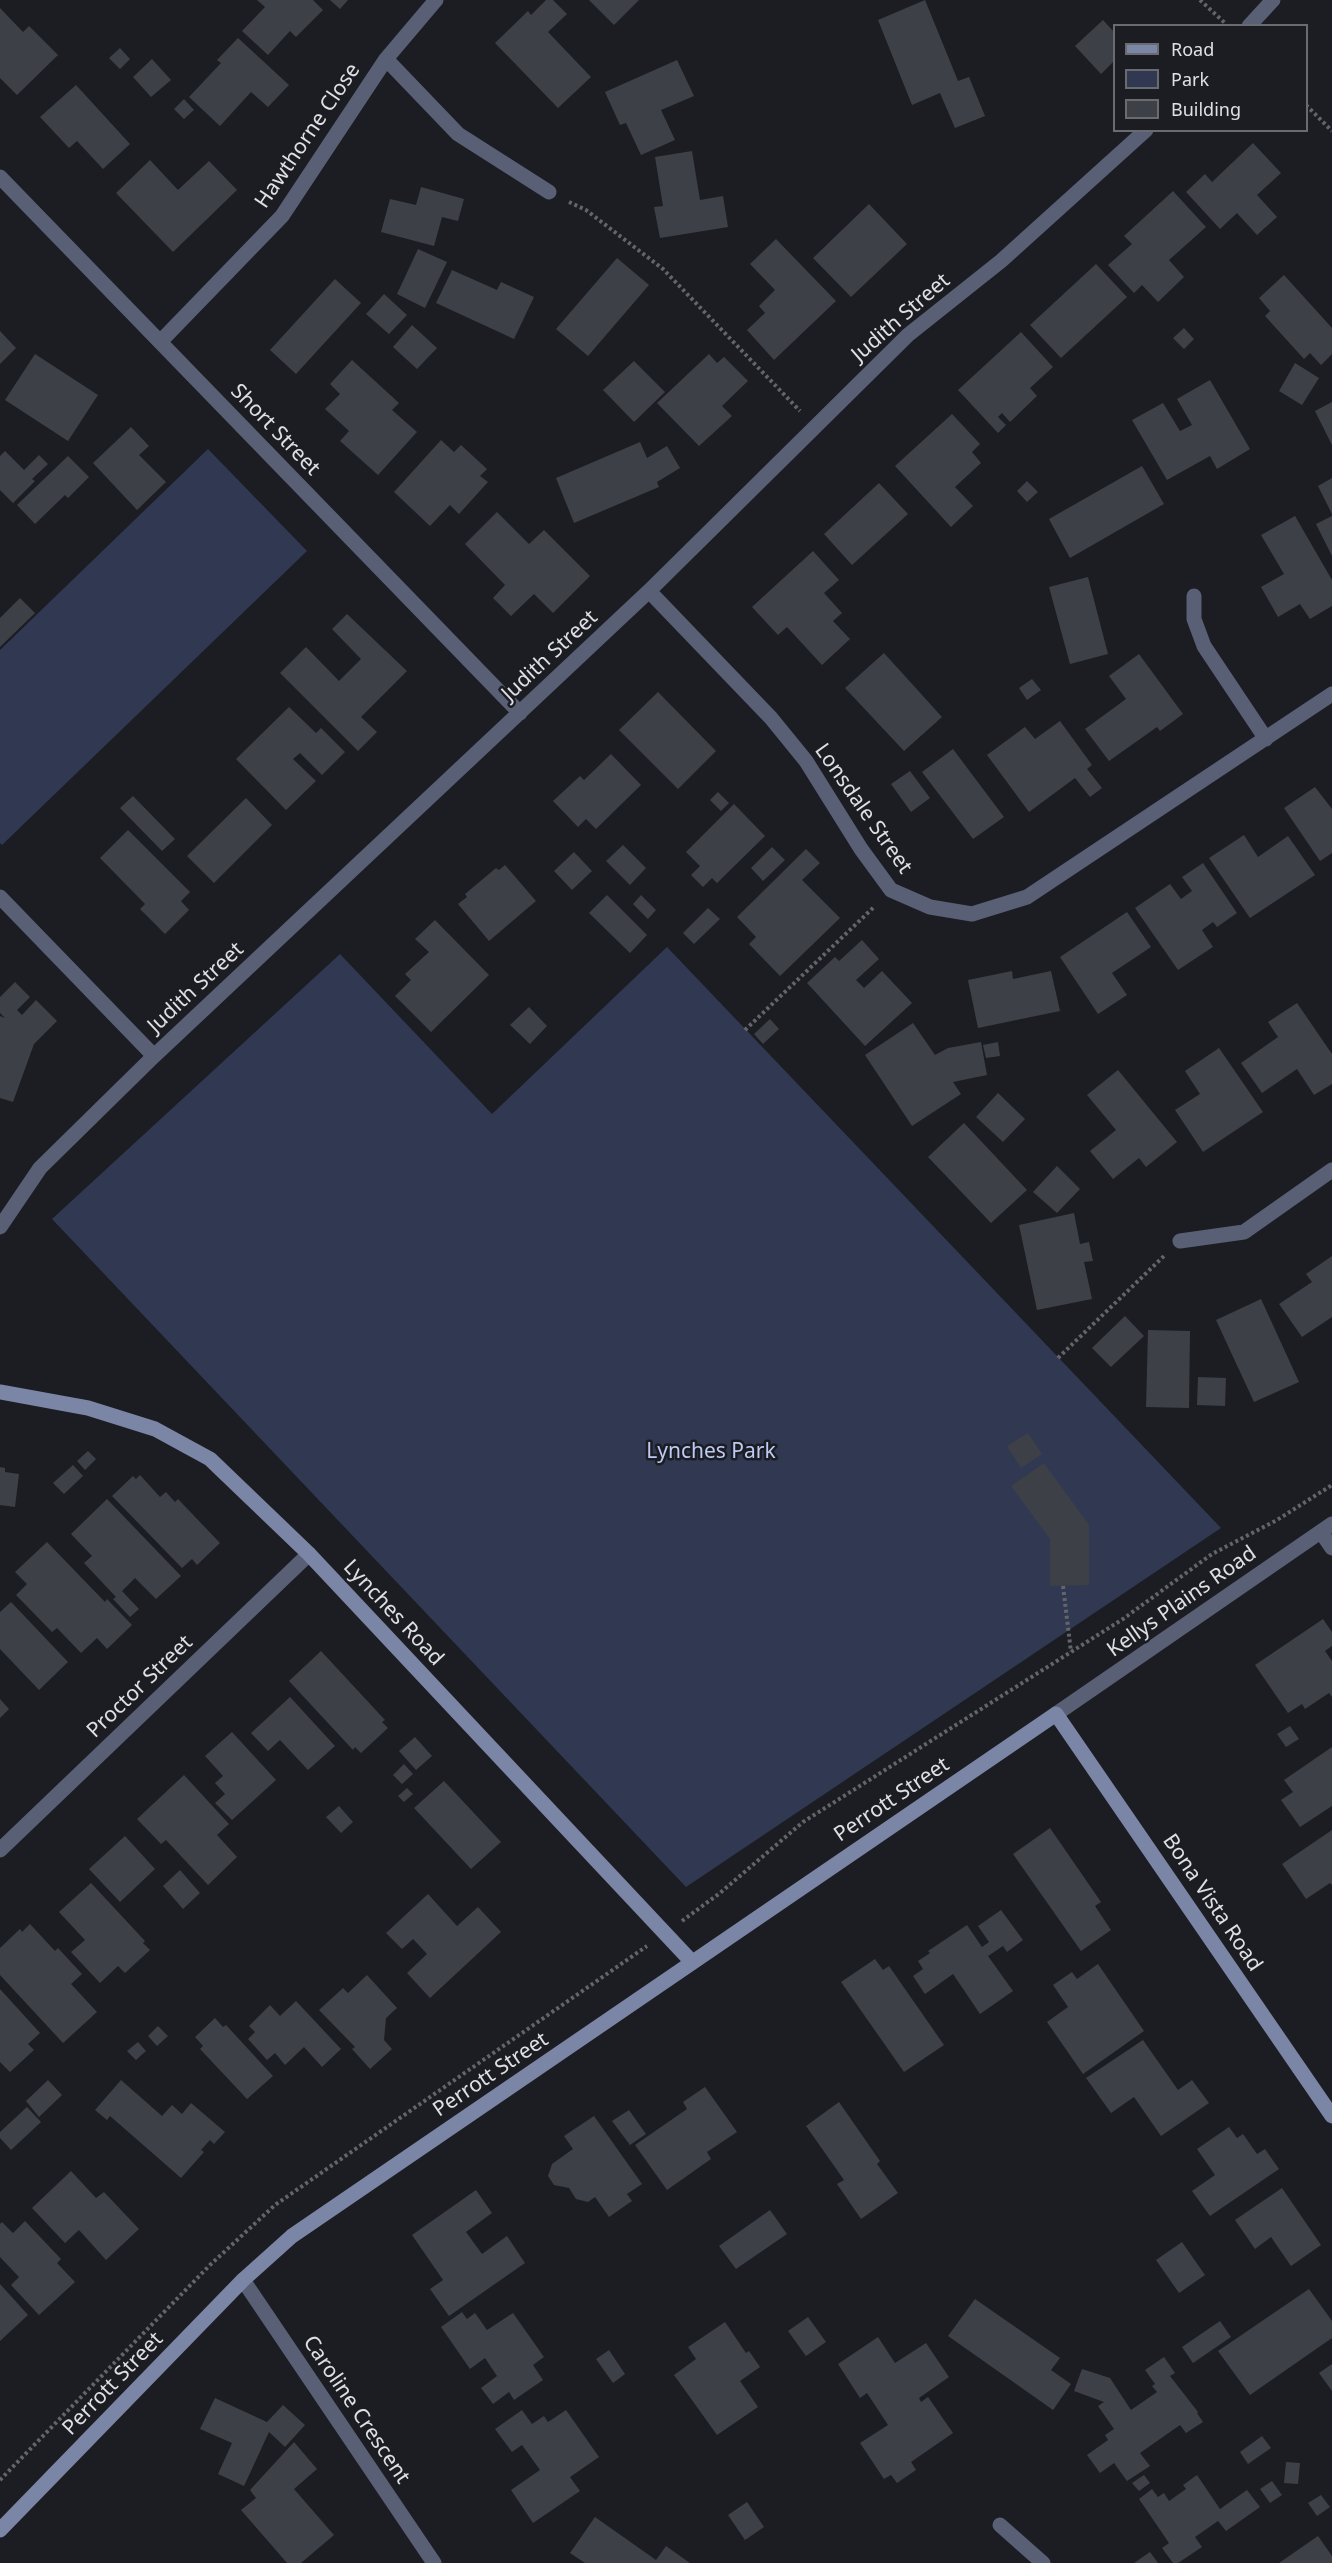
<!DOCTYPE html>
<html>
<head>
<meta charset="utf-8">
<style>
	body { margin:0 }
	#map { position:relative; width:1332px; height:2563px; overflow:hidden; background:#1b1d22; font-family:"Noto Sans",sans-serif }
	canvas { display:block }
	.legend { position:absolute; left:1113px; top:24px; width:195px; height:108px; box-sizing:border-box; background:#1b1d22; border:2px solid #696b70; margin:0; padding:8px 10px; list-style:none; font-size:18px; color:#dfe0e4 }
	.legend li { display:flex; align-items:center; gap:12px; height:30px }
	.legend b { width:30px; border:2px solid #696b70 }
</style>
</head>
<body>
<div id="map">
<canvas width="1332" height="2563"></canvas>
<ul class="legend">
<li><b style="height:8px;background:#7b86a6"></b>Road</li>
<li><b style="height:16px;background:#313852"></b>Park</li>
<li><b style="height:16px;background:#3e4047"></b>Building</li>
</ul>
</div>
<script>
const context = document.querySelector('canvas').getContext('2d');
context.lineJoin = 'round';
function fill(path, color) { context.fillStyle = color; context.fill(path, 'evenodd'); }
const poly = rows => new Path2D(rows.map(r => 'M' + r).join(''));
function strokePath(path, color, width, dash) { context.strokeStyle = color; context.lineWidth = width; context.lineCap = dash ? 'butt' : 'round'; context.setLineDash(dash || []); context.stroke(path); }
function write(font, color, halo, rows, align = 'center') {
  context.font = font + ' "Noto Sans",sans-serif'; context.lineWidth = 5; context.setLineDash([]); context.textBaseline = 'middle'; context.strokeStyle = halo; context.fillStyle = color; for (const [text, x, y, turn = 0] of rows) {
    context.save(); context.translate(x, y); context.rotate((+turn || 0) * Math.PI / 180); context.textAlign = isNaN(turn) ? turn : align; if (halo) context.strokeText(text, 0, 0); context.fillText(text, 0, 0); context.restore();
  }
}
fill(poly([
	[208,449,307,551,2,845,0,843,0,650],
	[667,947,1221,1528,686,1887,52,1219,340,954,492,1114]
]), '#313852');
fill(poly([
	[257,0,313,0,323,10,296,37,290,31,268,55,242,31,265,7],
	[330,0,348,0,340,9],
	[546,0,553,0,567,14,548,32,591,77,558,108,495,43,528,11,531,15],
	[589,0,639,0,614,25],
	[925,0,958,81,969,77,985,116,955,128,940,93,912,105,878,20],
	[0,8,23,32,29,26,58,55,17,95,0,78],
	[1103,20,1114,32,1114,61,1101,74,1075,46],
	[238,38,289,85,268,107,251,92,220,126,189,97,221,63,217,60],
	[120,48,130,59,120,69,109,58],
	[152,59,171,80,151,97,133,77],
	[677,60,694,96,661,110,675,140,641,155,626,123,620,125,605,92],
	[76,85,130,144,103,169,77,141,69,148,40,117],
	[184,99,194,110,184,119,174,109],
	[1253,143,1281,173,1257,195,1277,217,1257,235,1237,213,1220,229,1186,192,1205,174,1212,182],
	[692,151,700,200,723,196,728,227,660,238,654,207,663,206,655,157],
	[150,160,178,190,209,161,237,190,173,252,116,193],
	[421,187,464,199,458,221,442,217,434,246,381,232,390,199,416,205],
	[1173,191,1206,227,1169,260,1184,277,1158,302,1142,285,1134,293,1108,265,1132,244,1124,236],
	[869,204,907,244,851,297,813,258],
	[776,239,836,301,774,360,747,330,765,313,759,306,775,290,750,264],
	[418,249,447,262,425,308,397,294],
	[617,258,649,285,588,356,556,329],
	[1096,264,1127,297,1061,358,1030,325],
	[452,270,497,290,501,282,534,297,514,339,436,303],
	[1284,275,1332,328,1332,354,1321,365,1310,353,1304,359,1265,316,1270,311,1259,298],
	[335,279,361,303,296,374,270,350],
	[384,294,407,315,389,334,366,314],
	[412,325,437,348,417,369,393,347],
	[1184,328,1194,339,1184,349,1173,338],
	[0,331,16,348,0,364],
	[1021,332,1053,367,1030,388,1037,396,1010,422,1002,413,998,417,1006,425,998,433,958,390],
	[35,354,98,395,68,441,5,400],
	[709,354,717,363,724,357,748,381,722,406,732,416,699,446,657,403],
	[352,360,399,403,392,410,417,432,378,475,340,441,349,431,325,409,340,394,330,384],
	[634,361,665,392,634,422,603,390],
	[1295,363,1319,378,1302,405,1279,391],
	[1210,380,1250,449,1217,469,1210,456,1167,480,1132,420,1163,403,1180,431,1192,425,1177,399],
	[1332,402,1332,445,1315,411],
	[952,414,980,444,972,452,981,463,955,487,973,506,951,527,895,466],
	[131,427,149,446,139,455,166,482,137,510,93,463],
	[441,440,454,452,461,445,487,469,480,476,488,482,459,514,450,505,430,526,394,492],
	[640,442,647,458,667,446,680,468,657,482,659,487,574,523,556,478],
	[5,451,24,470,39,455,48,464,32,479,35,481,13,503,0,490,0,456],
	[68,456,89,477,68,498,65,495,35,524,17,505],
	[1142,466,1164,504,1070,558,1049,519],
	[1332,478,1332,514,1318,486],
	[1027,481,1038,492,1027,502,1017,491],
	[879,483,908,514,852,565,824,534],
	[497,512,529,544,544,530,590,576,553,613,534,594,511,616,493,598,505,585,465,544],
	[1295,516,1332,580,1332,606,1310,619,1300,604,1278,617,1261,587,1284,574,1261,535],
	[1332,516,1332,556,1316,524],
	[813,551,839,580,824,593,842,613,833,621,850,639,822,665,787,627,778,635,752,607],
	[1088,577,1108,654,1070,664,1049,587],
	[20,598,35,613,0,647,0,618],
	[347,614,407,671,361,717,377,732,358,751,280,673,306,647,339,681,361,659,332,629],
	[884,653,942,717,904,751,845,688],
	[1139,654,1183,714,1160,731,1157,727,1109,761,1085,729,1126,699,1109,676],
	[1032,679,1041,690,1027,700,1019,688],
	[658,692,716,751,678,789,619,730],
	[289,707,316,733,321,728,345,752,322,775,300,753,293,759,316,781,286,810,236,759],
	[1060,721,1092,765,1087,769,1102,788,1090,797,1075,778,1029,812,987,755,1025,727,1035,739],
	[953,749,1004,817,973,839,922,772],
	[611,754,641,785,596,829,586,819,578,827,553,801,580,776,584,780],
	[910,771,930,798,911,812,891,784],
	[1315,787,1332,809,1332,853,1320,861,1284,808],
	[718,792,729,803,721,811,710,800],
	[133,796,175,839,162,851,120,808],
	[246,798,272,825,214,883,187,856],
	[734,804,765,836,717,883,712,878,703,887,691,875,700,866,686,852],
	[128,830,190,892,181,901,189,910,165,934,140,909,145,904,100,858],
	[1244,835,1258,857,1288,836,1315,875,1250,918,1209,858],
	[623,845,646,868,630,885,606,861],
	[772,847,785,860,763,881,751,868],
	[806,849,820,863,802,880,840,918,780,976,749,944,756,937,737,917],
	[574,852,592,871,572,890,554,871],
	[1203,863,1237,913,1217,927,1213,922,1202,930,1213,947,1178,970,1135,908,1170,884,1181,899,1192,891,1182,877],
	[505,865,536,901,489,941,458,904,467,897,465,894,496,868,499,870],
	[607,895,647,935,630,953,589,913],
	[641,895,656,910,648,919,633,904],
	[708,908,720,919,694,944,683,933],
	[1127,912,1151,947,1112,973,1127,995,1098,1014,1060,957],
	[435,920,489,975,431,1032,395,996,411,980,405,974,429,952,415,939],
	[862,940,879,959,856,980,864,988,882,971,912,1003,865,1046,807,983,835,957,839,961],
	[1012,971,1013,979,1051,971,1060,1011,978,1028,968,980],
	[15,982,30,997,17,1010,22,1015,36,1000,57,1021,34,1044,13,1102,0,1098,0,1016,5,1018,0,1013,0,997],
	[1297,1003,1332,1054,1332,1084,1314,1095,1297,1069,1262,1093,1241,1063,1278,1037,1268,1022],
	[529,1007,547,1026,530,1044,510,1025],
	[770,1019,779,1029,763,1044,754,1034],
	[913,1023,935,1055,948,1048,981,1042,987,1075,953,1082,961,1094,912,1126,865,1055],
	[998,1042,1000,1056,986,1058,983,1045],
	[1219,1048,1263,1112,1203,1152,1175,1110,1200,1094,1185,1071],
	[1118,1070,1177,1142,1146,1167,1139,1158,1113,1179,1090,1151,1116,1130,1087,1095],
	[998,1093,1025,1119,1003,1142,976,1117],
	[964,1123,1027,1190,991,1223,928,1157],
	[1057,1166,1080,1189,1057,1213,1033,1192],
	[1074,1213,1080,1244,1089,1242,1093,1261,1084,1262,1092,1299,1037,1310,1019,1225],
	[1332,1256,1332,1317,1302,1337,1279,1304,1312,1282,1306,1274],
	[1261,1299,1299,1382,1254,1402,1216,1320],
	[1125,1316,1144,1336,1111,1367,1092,1348],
	[1148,1330,1190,1331,1189,1408,1146,1407],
	[1198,1377,1226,1378,1225,1406,1197,1405],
	[1028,1433,1042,1454,1021,1468,1007,1446],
	[88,1451,96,1459,85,1470,77,1461],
	[1044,1463,1089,1525,1089,1585,1050,1586,1050,1539,1011,1486],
	[73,1465,83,1476,64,1494,53,1483],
	[0,1467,5,1468,5,1472,19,1474,15,1507,0,1505],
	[140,1475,160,1497,166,1492,175,1502,178,1499,220,1543,197,1565,192,1559,182,1568,112,1496,133,1476,136,1479],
	[107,1499,181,1576,156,1599,135,1578,122,1591,139,1609,130,1617,113,1599,116,1597,84,1563,92,1556,71,1534],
	[47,1542,105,1602,107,1599,132,1625,107,1649,97,1638,81,1653,57,1628,52,1632,16,1595,27,1584,15,1572],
	[11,1602,68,1662,39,1690,0,1649,0,1612],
	[1323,1619,1332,1632,1332,1646,1325,1651,1332,1661,1332,1697,1329,1693,1305,1709,1302,1704,1288,1713,1255,1665],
	[321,1651,385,1720,382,1722,388,1728,361,1753,355,1747,353,1750,289,1681],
	[290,1697,335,1746,308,1770,280,1740,268,1751,251,1733],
	[0,1699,9,1709,0,1718],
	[1290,1726,1299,1739,1286,1747,1277,1734],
	[232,1732,276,1780,232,1820,215,1803,225,1794,215,1783,223,1776,205,1756],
	[415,1737,432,1756,416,1770,399,1751],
	[1332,1747,1332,1806,1300,1827,1281,1800,1293,1792,1284,1780],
	[404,1764,413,1774,402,1784,393,1775],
	[184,1775,229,1824,217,1835,237,1857,208,1885,166,1840,161,1844,137,1819],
	[444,1781,501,1842,471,1869,414,1808],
	[407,1788,413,1794,404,1802,398,1796],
	[339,1806,353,1822,341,1833,326,1817],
	[1050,1828,1101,1902,1095,1906,1111,1930,1081,1951,1013,1854],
	[1332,1830,1332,1885,1330,1883,1306,1899,1282,1864],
	[125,1836,155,1869,120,1902,89,1869],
	[180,1870,200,1893,183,1909,163,1886],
	[91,1883,145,1941,143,1943,150,1950,125,1973,118,1966,100,1983,71,1952,85,1940,59,1912],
	[428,1894,457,1926,478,1907,501,1932,430,1998,407,1973,427,1954,413,1939,402,1949,386,1933],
	[1001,1910,1023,1940,1007,1952,1003,1946,988,1956,1013,1991,980,2014,953,1974,925,1994,913,1976,923,1969,918,1961,930,1953,928,1951,967,1925,982,1947,989,1942,978,1926],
	[30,1924,55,1951,58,1948,82,1974,71,1984,97,2012,63,2043,0,1975,0,1948,20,1929,22,1932],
	[875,1959,883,1970,889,1966,944,2045,904,2072,841,1982],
	[1098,1964,1144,2031,1083,2074,1047,2022,1068,2007,1053,1985,1072,1972,1077,1979],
	[367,1975,397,2008,386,2018,384,2040,392,2049,370,2069,352,2049,355,2047,319,2010,343,1988,348,1993],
	[0,1989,40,2033,28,2044,34,2050,10,2072,0,2062],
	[296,2001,341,2049,322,2067,304,2047,285,2065,275,2053,267,2060,248,2039,255,2032,249,2026,270,2005,280,2016],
	[215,2018,223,2027,226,2025,273,2076,247,2099,200,2049,203,2046,195,2037],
	[158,2026,168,2036,157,2046,148,2036],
	[1143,2040,1178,2090,1192,2080,1209,2103,1161,2136,1134,2097,1111,2113,1086,2078],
	[138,2042,146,2051,136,2060,127,2051],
	[48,2080,62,2095,39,2117,26,2101],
	[121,2080,162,2116,172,2105,182,2114,191,2103,225,2132,214,2144,210,2140,201,2150,204,2152,181,2178,110,2116,107,2120,95,2110],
	[705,2087,737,2132,707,2152,711,2159,667,2190,635,2145,687,2109,683,2102],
	[839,2102,880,2161,877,2164,898,2193,861,2219,837,2184,844,2180,806,2126],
	[27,2107,41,2122,11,2150,0,2138,0,2132],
	[629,2110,646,2134,630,2145,612,2121],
	[594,2116,642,2184,627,2194,632,2201,609,2217,595,2197,588,2202,576,2199,569,2188,554,2185,548,2176,552,2164,573,2149,564,2136],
	[1229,2127,1237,2138,1243,2134,1257,2154,1265,2149,1279,2169,1210,2216,1192,2191,1215,2175,1197,2149],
	[71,2171,96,2198,104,2192,139,2229,106,2260,79,2230,65,2243,32,2208],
	[1282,2188,1321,2245,1291,2266,1271,2237,1255,2249,1235,2220],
	[476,2190,492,2213,466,2232,482,2254,507,2236,525,2263,449,2316,430,2289,443,2280,412,2235],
	[770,2210,787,2234,736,2269,719,2246],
	[25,2221,61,2259,57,2263,75,2282,39,2315,11,2285,19,2277,0,2257,0,2224,2,2222,13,2233],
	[1182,2242,1205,2275,1179,2293,1156,2260],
	[0,2284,28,2315,0,2341],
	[1309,2289,1332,2321,1332,2338,1250,2395,1218,2351],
	[975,2299,1060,2358,1051,2370,1071,2384,1053,2410,948,2336],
	[462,2312,467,2319,475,2313,487,2330,513,2313,544,2357,533,2365,543,2380,514,2400,509,2392,493,2404,481,2388,497,2376,485,2358,470,2369,441,2327],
	[808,2317,826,2342,806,2356,788,2331],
	[1220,2321,1231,2337,1193,2363,1182,2347],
	[725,2322,746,2353,749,2351,760,2367,740,2381,758,2407,717,2435,674,2375,696,2359,688,2347],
	[878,2337,895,2363,926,2343,949,2377,919,2398,921,2402,928,2397,953,2433,911,2462,916,2470,897,2483,891,2475,884,2479,860,2443,888,2425,867,2393,860,2398,838,2364],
	[609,2350,625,2374,613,2383,596,2359],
	[1164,2357,1175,2373,1170,2376,1198,2412,1197,2413,1203,2422,1186,2433,1180,2425,1140,2453,1150,2466,1127,2481,1114,2463,1100,2473,1087,2455,1108,2440,1105,2435,1114,2429,1098,2406,1104,2402,1074,2391,1082,2369,1110,2378,1131,2410,1157,2392,1152,2386,1155,2384,1145,2370],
	[1332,2364,1332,2391,1319,2373],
	[215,2398,267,2422,283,2405,305,2425,285,2447,269,2432,244,2486,218,2474,232,2443,200,2429],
	[522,2410,532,2424,544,2416,548,2422,566,2410,599,2457,570,2477,580,2491,533,2523,511,2490,540,2470,522,2445,512,2452,495,2429],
	[1262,2436,1271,2448,1248,2464,1240,2452],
	[294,2442,317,2469,294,2489,334,2535,301,2563,287,2563,241,2510,256,2498,250,2490],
	[1286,2462,1300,2463,1298,2484,1284,2483],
	[1144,2475,1150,2483,1139,2491,1132,2483],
	[1197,2475,1220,2509,1247,2490,1260,2507,1226,2531,1218,2521,1195,2537,1202,2547,1178,2563,1173,2563,1162,2548,1169,2543,1139,2499,1152,2489,1158,2497,1164,2493,1169,2501,1186,2489,1183,2485],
	[1272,2481,1282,2495,1270,2503,1260,2489],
	[1321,2495,1330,2507,1317,2516,1308,2503],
	[747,2502,764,2527,745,2540,728,2515],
	[595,2517,656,2560,666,2546,690,2563,585,2563,570,2553],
	[1318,2536,1332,2556,1332,2563,1279,2563],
	[1150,2552,1158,2563,1134,2563]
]), '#3e4047');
strokePath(poly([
	[1200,0,1226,24],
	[1306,105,1332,131],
	[569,202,586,210,663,269,800,411],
	[745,1030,875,906],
	[1058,1358,1164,1256],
	[1063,1586,1071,1652],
	[682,1921,720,1893,803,1822,1123,1619,1212,1554,1277,1520,1332,1485],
	[0,2480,210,2265,275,2205,647,1946]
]), '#64656a', 4, [3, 3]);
strokePath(poly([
	[1249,26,1273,0],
	[386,59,458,134,549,192],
	[0,177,520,713],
	[160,342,282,216,386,59,436,0],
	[649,591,771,718,806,761,861,849,891,890,930,907,972,914,1027,897,1332,694],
	[1194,596,1194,619,1204,646,1266,739],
	[0,897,154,1056],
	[0,1227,40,1168,154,1056,649,591,908,335,1001,261,1146,130],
	[1180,1241,1244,1232,1332,1170],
	[1321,1532,1332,1548],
	[1056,1714,1332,1524],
	[0,1850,309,1554],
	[243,2280,434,2563],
	[1000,2525,1043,2563]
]), '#595f74', 15);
strokePath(poly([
	[0,1392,88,1408,155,1429,210,1459,309,1554,692,1962],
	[0,2530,243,2280,292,2236,1056,1714,1332,2116]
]), '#7b86a6', 15);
write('21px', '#dfe0e4', '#1b1d22', [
	["Hawthorne Close",308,136,-56],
	["Judith Street",901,318,-41],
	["Short Street",275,430,46],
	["Judith Street",550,656,-43],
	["Lonsdale Street",863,809,55],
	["Judith Street",196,988,-43],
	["Kellys Plains Road",1182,1602,-35],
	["Lynches Road",393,1613,47],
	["Proctor Street",140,1687,-44],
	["Perrott Street",892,1800,-34],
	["Bona Vista Road",1212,1903,56],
	["Perrott Street",491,2075,-34],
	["Perrott Street",113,2384,-46],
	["Caroline Crescent",356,2410,56]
]);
write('21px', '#bccaf5', '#1b1d22', [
	["Lynches Park",711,1452]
]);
</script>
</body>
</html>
